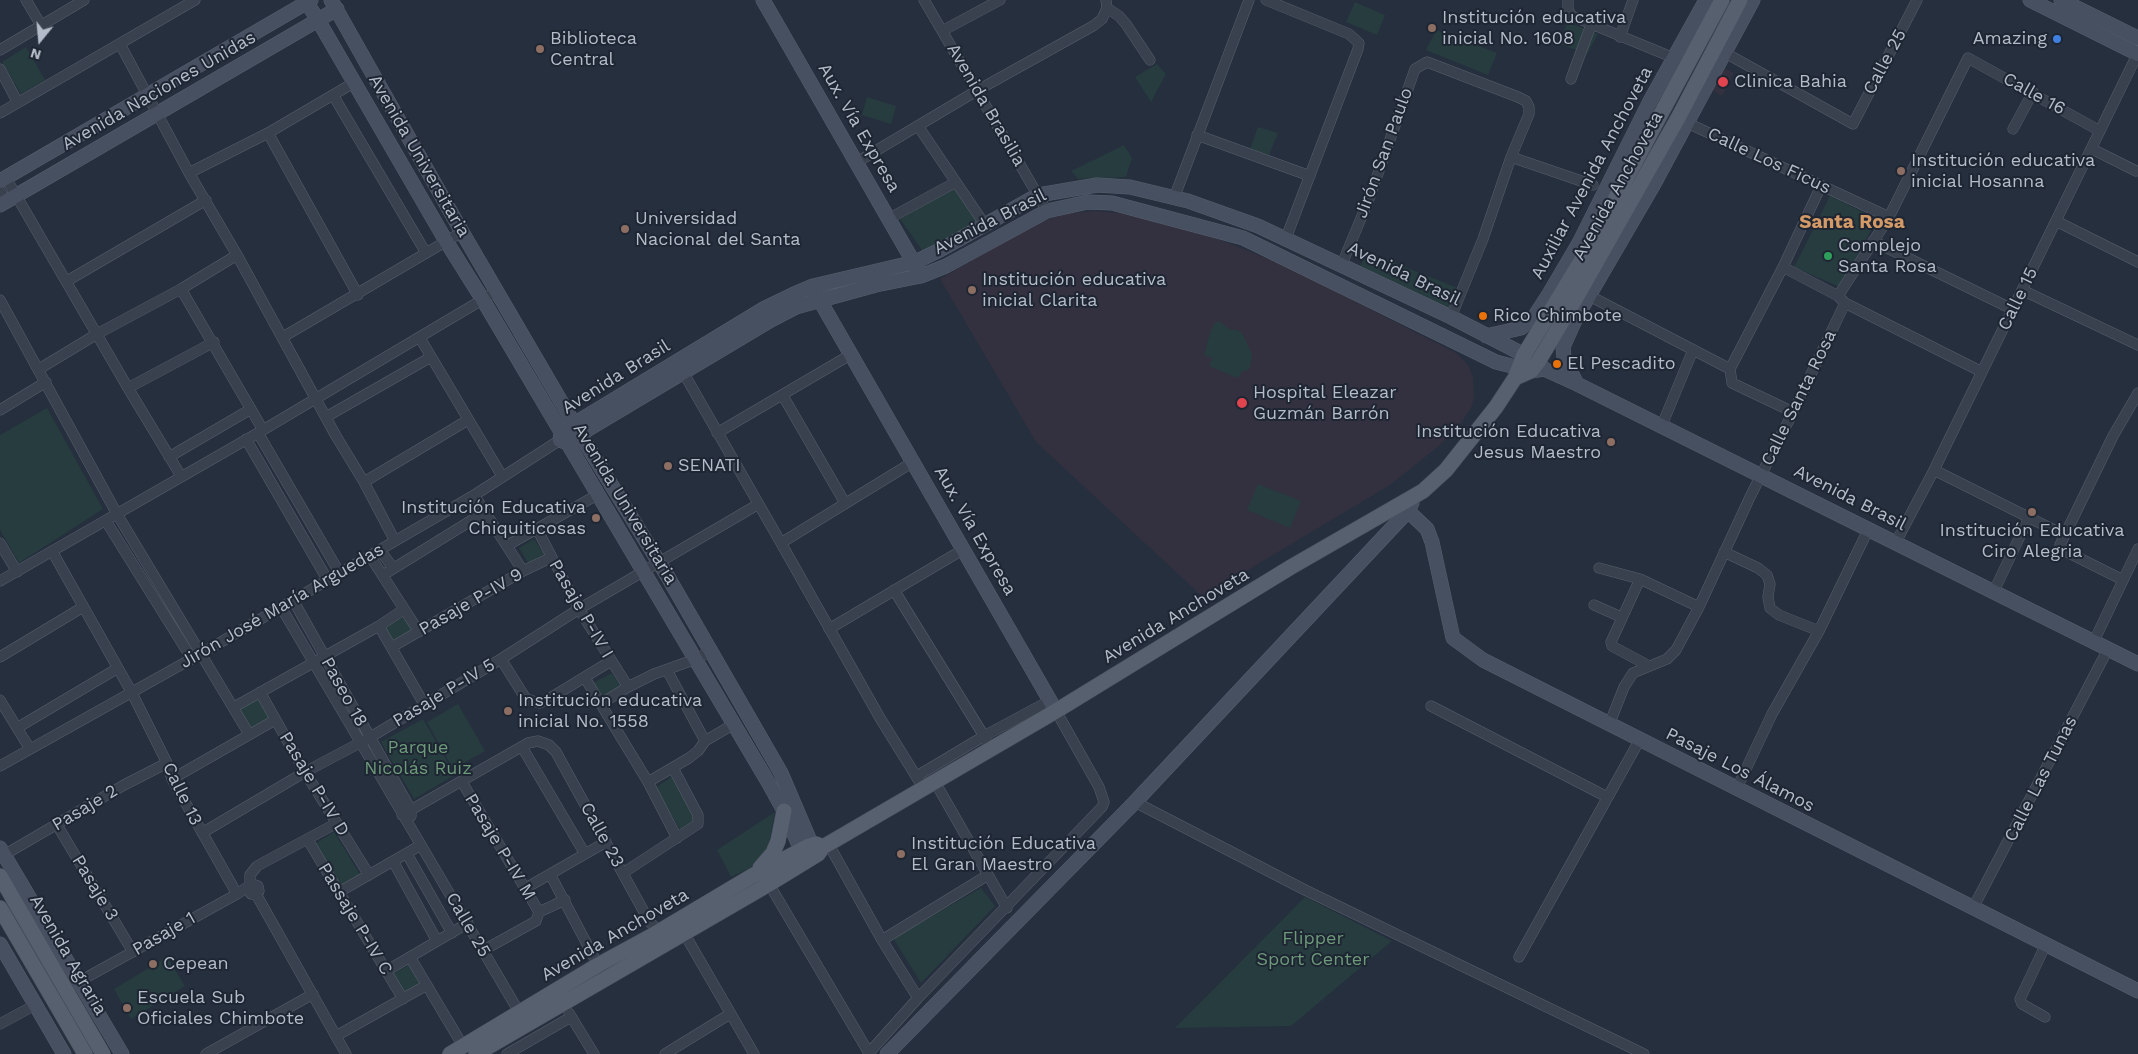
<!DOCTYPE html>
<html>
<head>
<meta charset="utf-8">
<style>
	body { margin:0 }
	#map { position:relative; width:2138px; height:1054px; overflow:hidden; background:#252f3e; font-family:"Work Sans",sans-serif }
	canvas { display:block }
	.north { position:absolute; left:15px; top:15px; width:50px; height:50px; -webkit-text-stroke:4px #1e2633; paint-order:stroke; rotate:197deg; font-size:14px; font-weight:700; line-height:20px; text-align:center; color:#b5bcc9 }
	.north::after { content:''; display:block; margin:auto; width:18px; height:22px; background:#b5bcc9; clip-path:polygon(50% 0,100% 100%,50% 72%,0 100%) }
</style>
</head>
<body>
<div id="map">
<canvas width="2138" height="1054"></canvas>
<div class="north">N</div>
</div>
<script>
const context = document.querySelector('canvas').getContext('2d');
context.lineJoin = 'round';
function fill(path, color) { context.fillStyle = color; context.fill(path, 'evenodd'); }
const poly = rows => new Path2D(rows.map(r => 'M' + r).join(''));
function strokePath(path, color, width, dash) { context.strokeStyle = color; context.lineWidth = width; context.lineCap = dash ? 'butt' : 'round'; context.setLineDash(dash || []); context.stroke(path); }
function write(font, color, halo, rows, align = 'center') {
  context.font = font + ' "Work Sans",sans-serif'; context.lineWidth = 4; context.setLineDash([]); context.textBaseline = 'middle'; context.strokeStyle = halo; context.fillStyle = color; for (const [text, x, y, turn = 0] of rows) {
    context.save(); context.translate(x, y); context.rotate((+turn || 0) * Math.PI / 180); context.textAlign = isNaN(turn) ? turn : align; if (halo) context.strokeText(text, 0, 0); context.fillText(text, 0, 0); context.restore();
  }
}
fill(poly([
	[1724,68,1734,73,1722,96,1712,90],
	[1095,211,1129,214,1167,223,1223,241,1281,264,1405,327,1456,353,1468,365,1473,377,1474,398,1471,408,1461,423,1439,446,1390,485,1203,597,1036,442,940,279,1036,223,1070,213]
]), '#33313f');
fill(poly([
	[1355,2,1385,15,1377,35,1346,22],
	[1567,22,1598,34,1587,54,1560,44],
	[1436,30,1497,53,1488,75,1426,50],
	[26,47,45,80,21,94,2,62],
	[1157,64,1166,74,1151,102,1135,77],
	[867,97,896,106,891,124,862,115],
	[1258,127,1278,133,1269,155,1250,149],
	[1124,145,1132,158,1126,177,1078,179,1071,171],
	[957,185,981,223,924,253,900,219],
	[1830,196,1877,219,1840,287,1794,267],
	[1368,252,1460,289,1452,309,1360,266],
	[1219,321,1229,329,1237,330,1242,333,1252,354,1250,367,1247,371,1242,371,1239,377,1235,377,1209,366,1213,358,1204,355,1211,330,1215,323],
	[47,408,103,509,19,563,0,530,0,435],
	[1258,484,1301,501,1290,528,1247,510],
	[534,539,544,554,528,563,519,548],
	[404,615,414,631,395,643,384,626],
	[612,673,622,689,604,699,593,683],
	[259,698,270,719,252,728,239,708],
	[458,704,485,751,453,769,427,722],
	[423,719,455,775,414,799,381,742],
	[673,776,699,820,681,831,655,788],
	[775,812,768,847,756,865,731,877,717,850],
	[334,832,361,876,342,887,315,844],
	[981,888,995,906,921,983,893,938],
	[1305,897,1392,941,1291,1026,1175,1028],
	[167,957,185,986,131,1019,114,989],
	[412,963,423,984,404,994,393,974]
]), '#273c3f');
const street = poly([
	[26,0,41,25],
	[924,0,1047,211],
	[1266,0,1349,34,1359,43,1358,49,1286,238],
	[1568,0,1568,10,1572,16,1674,58],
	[1107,8,1119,16,1126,24,1150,60],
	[942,31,1000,0],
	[1620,37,1633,0],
	[120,44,189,173,237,255,336,436,364,482,395,541],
	[0,50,84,0],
	[1720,50,1853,124,1917,0],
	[0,69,18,103],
	[1571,79,1591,25],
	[333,95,426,253],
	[0,113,195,0],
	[1681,120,1889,217],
	[918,126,985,225],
	[2013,129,2033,92],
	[268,133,358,295],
	[1197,135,1310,176],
	[2092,149,2136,171],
	[1511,157,1593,185],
	[857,162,978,90,1093,26,1102,19,1107,8,1106,0],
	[189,173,268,133,355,82],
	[6,178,128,388,181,476],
	[0,191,6,201],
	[1174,198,1249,0],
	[890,218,956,182],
	[2056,221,2138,262],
	[1873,241,2012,309],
	[1342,264,1369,199,1415,69,1427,62,1518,97,1526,101,1529,107,1529,114,1511,157,1483,239,1451,317],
	[1783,267,1838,296],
	[67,281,206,200],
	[181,289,263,430],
	[2022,290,2138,345],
	[1584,293,1730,369],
	[0,300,117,514,249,734],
	[1845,303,1982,372],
	[283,337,462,232],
	[420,338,502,476],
	[39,369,97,334,181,289,237,255],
	[683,372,781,543,913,462],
	[128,388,214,342],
	[783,396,845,503],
	[0,410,46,382],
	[1793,412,1732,383,1730,369,1783,267,1821,186],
	[326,417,431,357],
	[1662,425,1693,350],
	[258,433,339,572],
	[717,433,850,355],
	[246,439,327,579],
	[169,457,251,409],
	[1934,470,2064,535],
	[364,482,468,420],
	[474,495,523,571],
	[106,521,192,659],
	[537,529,579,609,628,687],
	[1896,542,1934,470,2138,53],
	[0,543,17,572],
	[781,543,880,718,924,789],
	[508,545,597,495],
	[380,550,393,568],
	[52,551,132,693,167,763,172,779,237,894],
	[1724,552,1758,568,1767,575,1770,584,1768,597,1770,608,1779,615,1819,631],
	[370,556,419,632],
	[1599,568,1640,579,1699,607],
	[383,575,485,512],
	[1640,579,1611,642,1612,646,1649,666],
	[2123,580,2063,550,2060,545,2113,436,2138,393],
	[0,581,263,430,497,291],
	[894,590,984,736,990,749],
	[1994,591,2031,513],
	[293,600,411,810,411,816],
	[1594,605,1621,617],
	[281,607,522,1017],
	[379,626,424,704],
	[829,629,964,549],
	[2094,641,2138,549],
	[392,647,523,571,550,558],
	[0,657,83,607],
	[501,659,526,699,540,703,547,700,611,661],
	[667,670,705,741],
	[585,678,648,782,677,838],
	[260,692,305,772,369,875],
	[0,700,30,749],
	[602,703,628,687,654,674,696,659,711,651],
	[1431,706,1607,797],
	[234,707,379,626,403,610],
	[1609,725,1624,687,1633,673,1667,659,1676,650,1699,607,1750,497,1793,412,1845,303,1838,296,1889,217,1968,58,2100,131],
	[17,728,118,668],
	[522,747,585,854],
	[0,766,202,653,476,494,560,440],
	[917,776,984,736,1051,700],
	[172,779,275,720],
	[462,782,539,912],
	[648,782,689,758,698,751,705,741,734,724],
	[935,782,1007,908],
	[1737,788,1772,714,1819,631,1869,528],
	[1135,802,1305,890,1644,1054],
	[402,815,528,743,538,741,549,745,556,752,649,921,659,932],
	[57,825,133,952],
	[202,833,305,772,369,738,501,659,579,609,757,505],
	[308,840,403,999],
	[829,845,882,940,918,998],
	[407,854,452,933],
	[4,855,124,785,167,763],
	[393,861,437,941],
	[623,873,698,824,698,815,673,768],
	[550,874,598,965],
	[769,884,869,1053],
	[250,885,250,875,257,866,337,823],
	[524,889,606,842],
	[339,892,421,845],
	[256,894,346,1054],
	[1973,908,2108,649],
	[684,933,754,1054],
	[882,940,988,875],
	[482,951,536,921,539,912,565,900],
	[410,957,463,1046],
	[1519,957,1639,741],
	[386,971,468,923],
	[80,981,237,894,252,884,258,886,259,891,255,894,251,894,248,888],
	[569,1013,594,1054],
	[2045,1017,2022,1004,2020,999,2046,944],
	[0,1024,35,1005],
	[336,1036,427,985],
	[206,1054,313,994],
	[507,1054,571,1017],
	[665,1054,730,1014],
	[868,1054,918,998,1102,807,1104,802,1099,787,1056,711]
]);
const secondary = poly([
	[305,0,318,20,446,241,483,300,768,782,784,811,805,859],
	[331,0,462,232,580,434,668,577,781,773,816,855],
	[763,0,918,270],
	[2030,0,2138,54],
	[2061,0,2138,38],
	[0,181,311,0],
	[0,205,337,9],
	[815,292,1056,711],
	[1486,336,1521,328,1534,317,1549,294,1579,243,1649,103,1706,0],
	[1544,369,1538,362,1451,317,1258,226,1188,201,1130,187,1097,185,1038,195,940,250,915,262,813,286,792,295,765,308,574,424,561,434,560,440,565,442,580,434,771,320,796,307,876,285,921,276,946,266,1047,211,1088,202,1112,203,1243,238,1496,362,1531,371,1544,369,1577,384,2138,664],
	[1577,384,1564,358,1563,347,1576,318,1654,184,1753,0],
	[1408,511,1427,529,1432,542,1453,638,1483,660,2138,991],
	[0,848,122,1054],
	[0,944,64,1054],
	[887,1054,1135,802,1408,511,1412,503]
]);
const primary = poly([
	[1515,378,1531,371,1538,362,1572,305,1678,118,1740,0],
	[760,868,773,853,778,841,784,811],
	[0,876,103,1054],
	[0,908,85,1054],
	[450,1054,598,965,653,935,752,876,809,846,816,844,823,847],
	[476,1054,769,884,818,854,823,847,1056,711,1291,567,1423,491,1446,470,1496,407,1515,378,1524,355,1589,248,1722,0]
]);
strokePath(street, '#575f6c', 11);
strokePath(secondary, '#575f6c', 15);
strokePath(primary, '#424a57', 16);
strokePath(street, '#39414e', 10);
strokePath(secondary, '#475061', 14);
strokePath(primary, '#57606e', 15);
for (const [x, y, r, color] of [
	[1432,28,5,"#8d6e63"],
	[2057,39,5,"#3f7fe0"],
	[540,49,5,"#8d6e63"],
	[1723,82,6,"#e0444e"],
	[1901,171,5,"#8d6e63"],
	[625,229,5,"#8d6e63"],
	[1828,256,5,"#2e9e5b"],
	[972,290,5,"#8d6e63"],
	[1483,316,5,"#e8710a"],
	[1557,364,5,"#e8710a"],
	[1242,403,6,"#e0444e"],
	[1611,442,5,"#8d6e63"],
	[668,466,5,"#8d6e63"],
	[2032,512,5,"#8d6e63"],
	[596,518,5,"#8d6e63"],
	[508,711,5,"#8d6e63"],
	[901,854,5,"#8d6e63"],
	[153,964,5,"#8d6e63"],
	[127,1008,5,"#8d6e63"]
]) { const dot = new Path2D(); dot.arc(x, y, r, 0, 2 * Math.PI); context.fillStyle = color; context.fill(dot); strokePath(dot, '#1e2633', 2); }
write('18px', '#b5bcc9', '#1e2633', [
	["Institución educativa",1442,18],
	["inicial No. 1608",1442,39],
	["Biblioteca",550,39],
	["Central",550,60],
	["Amazing",2047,39,"right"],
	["Clinica Bahia",1734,82],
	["Institución educativa",1911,161],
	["inicial Hosanna",1911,182],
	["Universidad",635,219],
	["Nacional del Santa",635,240],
	["Complejo",1838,246],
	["Santa Rosa",1838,267],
	["Institución educativa",982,280],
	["inicial Clarita",982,301],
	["Rico Chimbote",1493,316],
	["El Pescadito",1567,364],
	["Hospital Eleazar",1253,393],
	["Guzmán Barrón",1253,414],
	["Institución Educativa",1601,432,"right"],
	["Jesus Maestro",1601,453,"right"],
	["SENATI",678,466],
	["Institución Educativa",586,508,"right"],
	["Chiquiticosas",586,529,"right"],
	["Institución Educativa",2032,531,"center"],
	["Ciro Alegria",2032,552,"center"],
	["Institución educativa",518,701],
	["inicial No. 1558",518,722],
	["Institución Educativa",911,844],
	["El Gran Maestro",911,865],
	["Cepean",163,964],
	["Escuela Sub",137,998],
	["Oficiales Chimbote",137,1019]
], 'left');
write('18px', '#b5bcc9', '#1e2633', [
	["Calle 25",1885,62,-62],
	["Avenida Naciones Unidas",159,91,-30],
	["Calle 16",2034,94,29],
	["Avenida Brasilia",986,105,60],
	["Aux. Vía Expresa",859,128,60],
	["Jirón San Paulo",1384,153,-70],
	["Avenida Universitaria",419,156,60],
	["Calle Los Ficus",1769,161,25],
	["Auxiliar Avenida Anchoveta",1592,173,-62],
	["Avenida Anchoveta",1618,186,-61],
	["Avenida Brasil",990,222,-27],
	["Avenida Brasil",1404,274,26],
	["Calle 15",2018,299,-64],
	["Avenida Brasil",616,377,-32],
	["Calle Santa Rosa",1799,398,-64],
	["Avenida Brasil",1850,498,27],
	["Avenida Universitaria",625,504,59],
	["Aux. Vía Expresa",975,531,60],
	["Pasaje P-IV 9",471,602,-30],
	["Jirón José María Arguedas",282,606,-30],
	["Pasaje P-IV I",581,609,60],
	["Avenida Anchoveta",1176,616,-31],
	["Paseo 18",344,692,61],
	["Pasaje P-IV 5",444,693,-31],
	["Pasaje Los Álamos",1740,770,27],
	["Calle Las Tunas",2041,779,-63],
	["Pasaje P-IV D",314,784,59],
	["Calle 13",182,794,64],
	["Pasaje 2",85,808,-31],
	["Calle 23",602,835,61],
	["Pasaje P-IV M",500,847,59],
	["Pasaje 3",95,888,59],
	["Passaje P-IV C",355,919,59],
	["Calle 25",468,925,60],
	["Pasaje 1",164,934,-30],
	["Avenida Anchoveta",615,935,-30],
	["Avenida Agraria",68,955,60]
]);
write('18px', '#6d9a79', '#1e2633', [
	["Parque",418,748],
	["Nicolás Ruiz",418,769],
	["Flipper",1313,939],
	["Sport Center",1313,960]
]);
write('bold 19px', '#d39966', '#1e2633', [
	["Santa Rosa",1852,222]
]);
</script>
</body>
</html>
